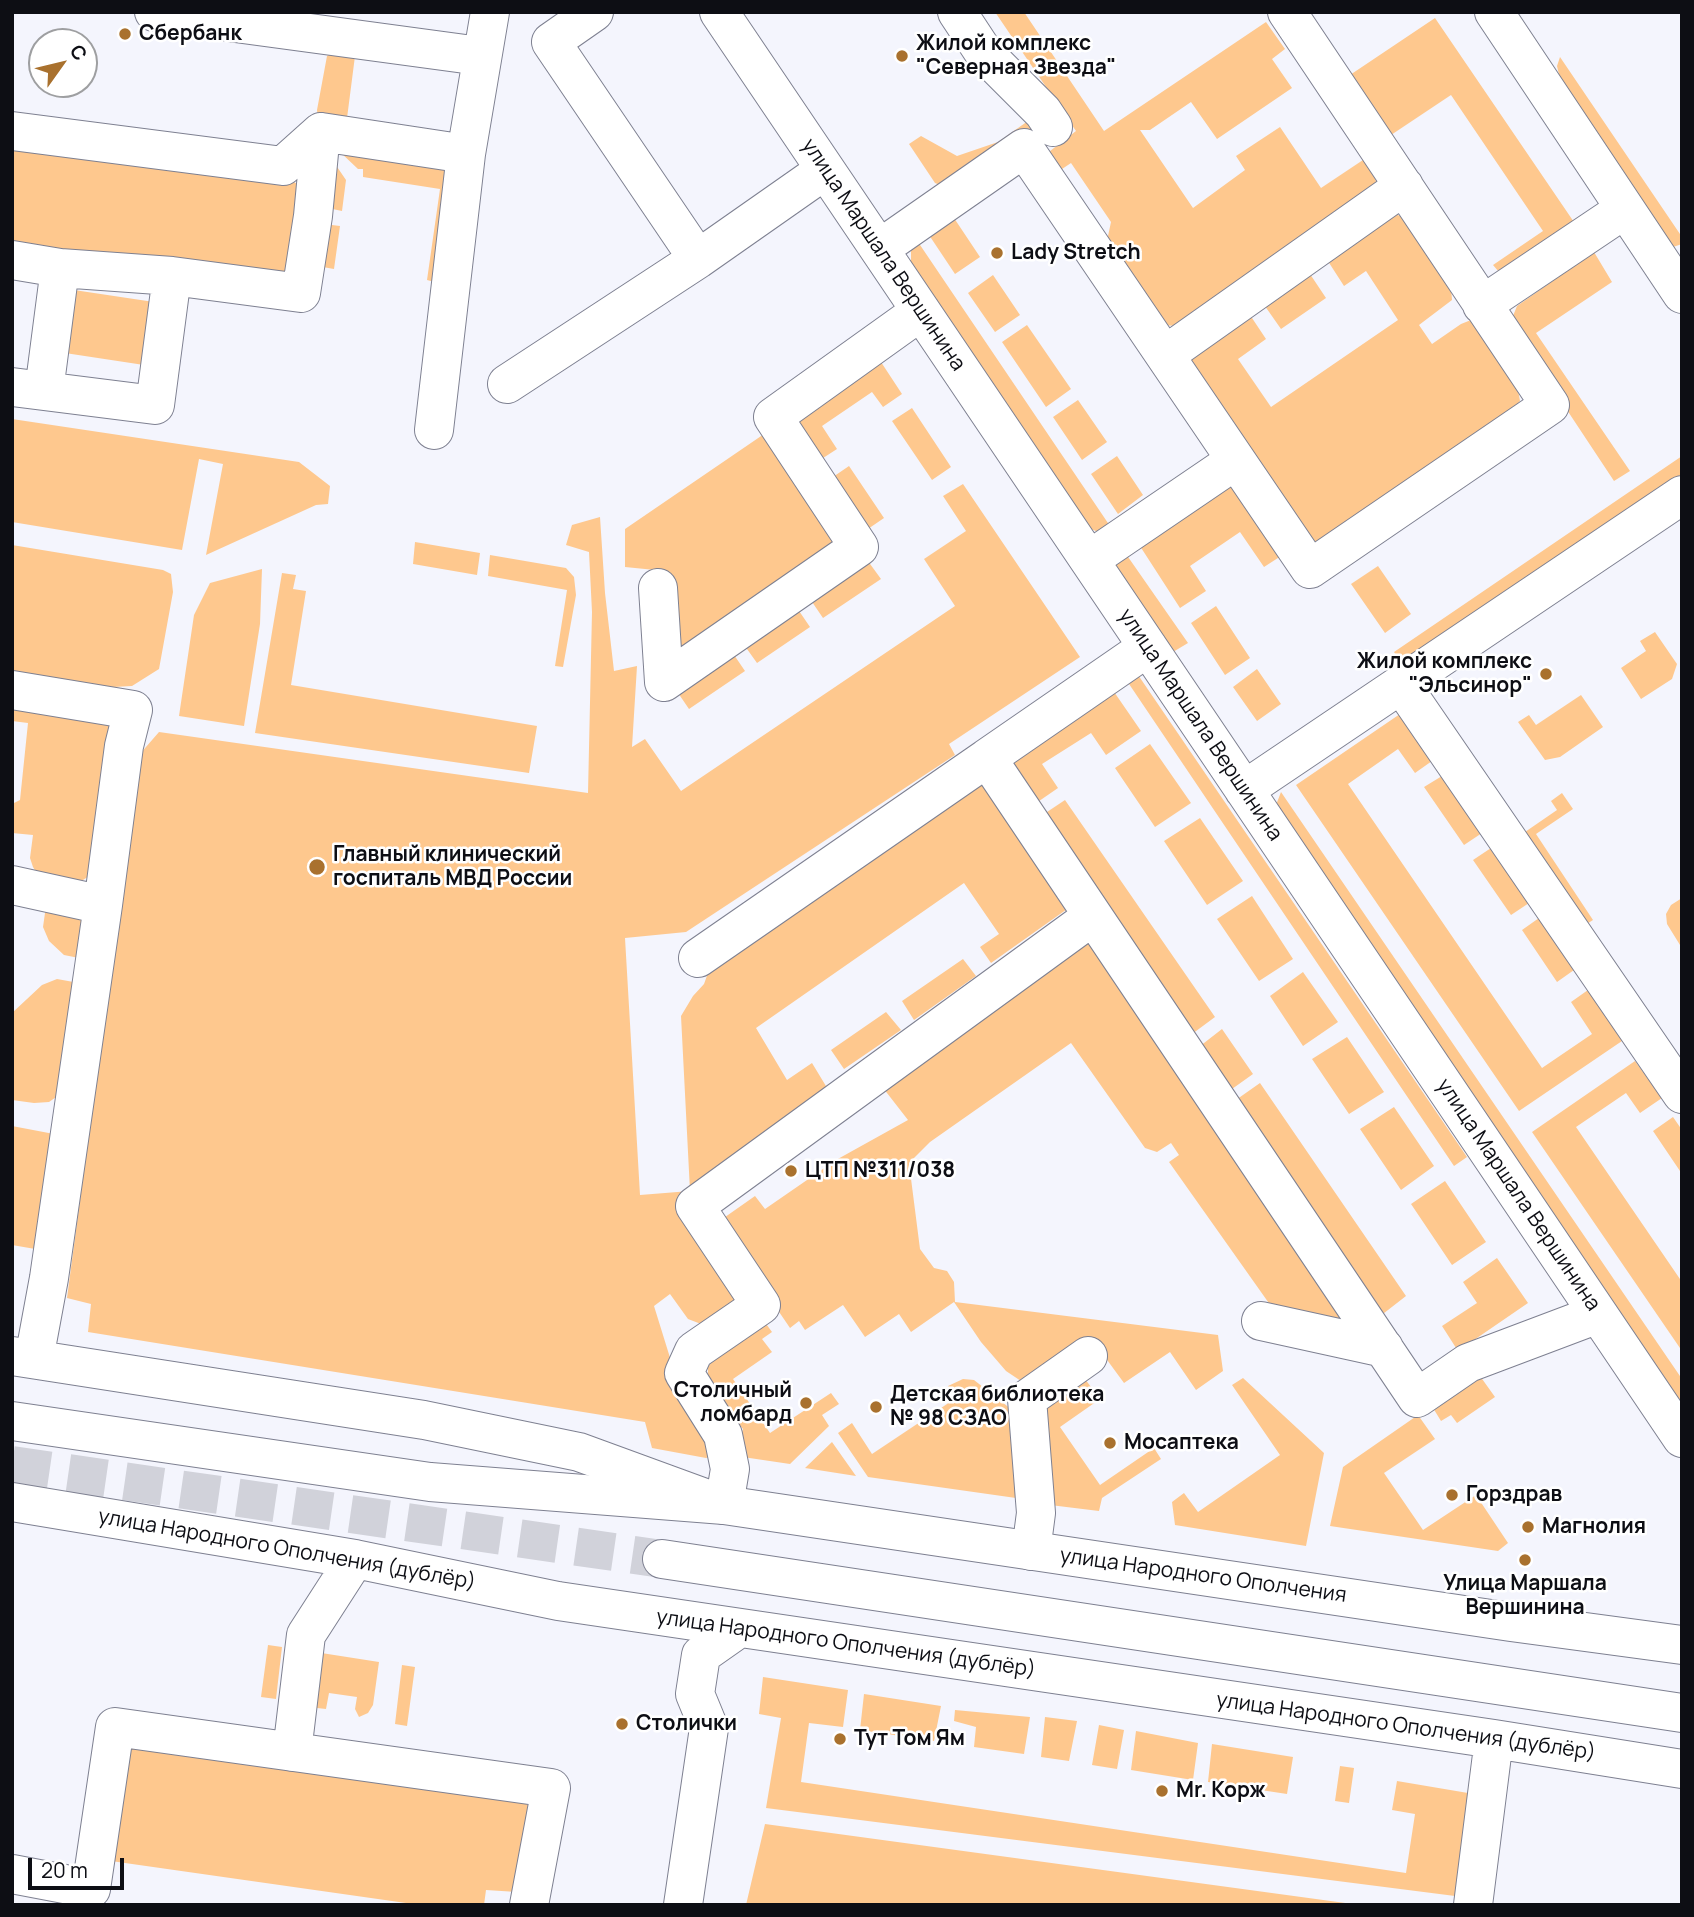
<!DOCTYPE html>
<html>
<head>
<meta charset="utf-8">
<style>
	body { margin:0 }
	#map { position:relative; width:1694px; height:1917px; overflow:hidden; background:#f4f5fd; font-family:Manrope,sans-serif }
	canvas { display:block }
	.frame { position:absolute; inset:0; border:14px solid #0d0e14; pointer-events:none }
	.north { position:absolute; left:28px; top:28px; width:70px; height:70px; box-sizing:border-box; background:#fff; border:2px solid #9e9fa1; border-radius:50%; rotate:56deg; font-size:19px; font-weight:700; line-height:28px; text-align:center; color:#0d0e14 }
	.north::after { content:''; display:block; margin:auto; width:24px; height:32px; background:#a9712e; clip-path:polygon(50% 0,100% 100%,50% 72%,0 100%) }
	.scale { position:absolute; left:28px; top:1858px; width:96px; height:32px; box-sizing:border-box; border:4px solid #0d0e14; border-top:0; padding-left:9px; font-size:21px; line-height:24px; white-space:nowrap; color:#0d0e14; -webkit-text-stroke:5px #fff; paint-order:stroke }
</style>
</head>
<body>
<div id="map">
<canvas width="1694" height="1917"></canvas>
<div class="frame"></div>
<div class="north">С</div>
<div class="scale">20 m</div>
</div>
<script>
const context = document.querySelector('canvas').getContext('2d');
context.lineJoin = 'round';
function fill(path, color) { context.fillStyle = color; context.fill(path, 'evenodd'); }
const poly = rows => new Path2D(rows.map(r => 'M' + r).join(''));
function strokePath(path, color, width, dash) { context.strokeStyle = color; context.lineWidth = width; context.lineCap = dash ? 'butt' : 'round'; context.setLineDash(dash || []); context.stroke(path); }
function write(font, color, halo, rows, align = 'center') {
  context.font = font + ' Manrope,sans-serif'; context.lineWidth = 5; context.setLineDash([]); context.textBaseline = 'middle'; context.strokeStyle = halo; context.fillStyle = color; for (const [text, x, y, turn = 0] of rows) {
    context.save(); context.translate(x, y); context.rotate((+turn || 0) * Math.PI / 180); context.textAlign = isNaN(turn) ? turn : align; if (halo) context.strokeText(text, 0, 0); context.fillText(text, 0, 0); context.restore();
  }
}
fill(poly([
	[995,12,1024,12,1104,131,1266,22,1285,49,1272,59,1292,88,1217,139,1191,102,1150,130,1140,130,1193,208,1245,170,1236,156,1280,127,1321,188,1366,158,1373,167,1376,182,1367,198,1182,326,1156,325,1105,250,1111,222,1071,163,1053,175,1041,158,1076,131],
	[1435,18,1578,228,1499,272,1493,265,1543,231,1451,95,1388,137,1344,79],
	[333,52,355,56,346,126,318,119,317,110,327,56],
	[1560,57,1682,237,1682,244,1673,247,1560,79,1557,66],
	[1028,121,1033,129,946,187,935,183,909,144,921,136,957,156,998,142],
	[12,143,287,178,299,185,291,273,12,251],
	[339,151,446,158,438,283,427,280,440,189,363,177,363,169,358,169],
	[331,158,346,180,342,211,323,207],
	[1393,213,1405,218,1451,287,1452,300,1419,325,1432,344,1461,324,1471,320,1518,390,1520,401,1512,410,1324,540,1311,543,1187,357,1246,309,1266,339,1238,359,1271,407,1398,320,1366,271,1344,286,1324,255],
	[952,215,980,257,955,274,927,232],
	[324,224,340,226,334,269,317,266],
	[916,239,1112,529,1103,534,1091,529,911,262,911,249],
	[1594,252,1612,282,1536,333,1630,471,1614,481,1516,333,1511,321,1517,306],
	[1306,268,1326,298,1281,329,1260,299],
	[993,275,1020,315,995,332,968,293],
	[74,290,154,302,144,365,65,353],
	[1027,325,1071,389,1046,407,1002,342],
	[879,359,902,394,883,407,872,392,822,426,837,449,820,460,793,418],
	[1078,400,1107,442,1082,460,1053,417],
	[912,408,951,467,932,480,892,421],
	[12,419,299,462,330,486,328,504,316,505,206,555,223,464,199,459,182,550,12,522],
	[767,432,838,537,836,554,668,671,665,571,625,567,625,529],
	[1117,456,1143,495,1118,514,1091,474],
	[1682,456,1682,474,1402,664,1394,652],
	[849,466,884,518,865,531,830,479],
	[1228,480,1281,556,1264,567,1240,532,1190,566,1206,591,1180,608,1138,543],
	[963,484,1080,657,949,744,955,755,686,932,625,938,640,1195,690,1191,681,1016,693,996,704,984,713,959,983,775,1070,907,991,963,980,947,999,934,964,883,756,1028,787,1080,812,1063,832,1096,677,1210,739,1303,701,1324,688,1319,670,1294,654,1306,676,1377,716,1455,706,1458,652,1448,645,1422,88,1332,91,1304,67,1298,139,755,159,732,588,793,592,612,589,552,566,545,572,525,600,517,605,593,614,671,637,666,632,747,645,739,681,791,955,606,924,559,966,531,943,496],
	[415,542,480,553,477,575,413,564],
	[12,545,163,570,171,574,173,592,159,669,132,686,113,687,12,673],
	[1126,554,1188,643,1173,652,1113,562],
	[490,555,566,568,574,577,576,595,563,667,555,666,567,590,488,576],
	[865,557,881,579,823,618,808,596],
	[1378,566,1411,614,1385,633,1351,584],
	[262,569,260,624,244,726,179,716,194,615,210,583],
	[282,573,296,575,293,589,306,591,291,685,537,726,529,773,255,733],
	[795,605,810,627,757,663,742,642],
	[1216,606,1250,658,1225,675,1191,623],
	[1655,632,1677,664,1672,679,1641,699,1621,668,1646,651,1640,641],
	[730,649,745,671,689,709,674,687],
	[1134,669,1467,1157,1454,1166,1125,678],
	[1257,669,1281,704,1257,721,1233,687],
	[1110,686,1141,731,1106,755,1091,733,1042,764,1058,788,1029,808,1006,771,1013,750],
	[1581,695,1603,727,1560,757,1545,760,1518,722,1529,715,1536,725],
	[12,708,111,723,94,873,75,885,39,877,33,867,30,858,33,835,12,833,12,804,20,800,28,723,12,721],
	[1400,714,1432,761,1415,773,1398,749,1348,784,1542,1068,1592,1034,1571,1002,1588,990,1622,1041,1519,1111,1296,785],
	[1464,742,1525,832,1557,810,1551,801,1562,793,1573,809,1536,834,1593,920,1582,927,1458,747],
	[1150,744,1191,803,1155,827,1115,768],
	[1442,776,1482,833,1464,845,1424,787],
	[1281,792,1682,1379,1682,1408,1276,805],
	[1065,800,1215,1017,1188,1037,1038,818],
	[1200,818,1243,881,1207,905,1164,841],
	[1491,848,1529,903,1511,915,1473,860],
	[1252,896,1293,959,1259,981,1217,919],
	[1682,898,1682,944,1680,945,1667,924,1666,914,1671,905],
	[46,906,82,917,84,959,64,955,49,941,43,927],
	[1539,918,1574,970,1557,982,1522,930],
	[1089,933,1356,1325,1278,1316,1169,1162,1179,1155,1171,1143,1157,1152,1145,1148,1071,1043,930,1142,909,1163,920,1249,934,1268,947,1271,954,1282,955,1302,1218,1335,1223,1371,1196,1390,1170,1352,1124,1383,1091,1338,1021,1381,1006,1371,981,1342,954,1302,911,1332,899,1314,865,1337,843,1305,805,1330,799,1321,790,1328,718,1222,755,1196,765,1209,836,1160,908,1120,880,1084],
	[963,959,976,976,914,1020,902,1001],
	[1303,972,1338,1022,1303,1046,1270,996],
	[57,979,79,983,62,1093,49,1102,34,1103,12,1100,12,1013,42,985],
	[886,1012,901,1030,844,1069,831,1050],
	[1222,1029,1253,1074,1225,1094,1195,1050],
	[1347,1037,1384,1092,1349,1114,1312,1059],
	[1635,1061,1662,1098,1640,1113,1626,1093,1576,1127,1682,1282,1682,1351,1532,1132],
	[1260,1083,1406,1296,1379,1317,1233,1102],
	[1394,1107,1434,1166,1401,1190,1360,1129],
	[1673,1117,1682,1130,1682,1174,1653,1131],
	[12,1126,54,1134,41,1250,12,1245],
	[1445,1181,1486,1242,1452,1265,1411,1204],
	[1497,1258,1528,1303,1458,1351,1442,1326,1477,1303,1463,1282],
	[764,1321,772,1332,762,1339,772,1352,733,1379,770,1433,831,1393,839,1404,822,1415,829,1426,790,1464,736,1456,743,1429,708,1386,708,1367,716,1356],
	[1480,1376,1495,1397,1457,1423,1451,1415,1441,1421,1433,1408],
	[1243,1378,1324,1453,1306,1546,1175,1525,1172,1502,1184,1493,1198,1512,1280,1455,1232,1385],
	[963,1379,974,1380,1016,1413,1023,1499,868,1477,838,1433,852,1423,872,1454,956,1398,948,1386],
	[1085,1379,1100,1399,1060,1427,1100,1485,1154,1448,1161,1459,1102,1498,1099,1511,1050,1505,1044,1405],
	[1418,1415,1435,1439,1384,1473,1423,1530,1476,1495,1508,1543,1498,1551,1330,1526,1343,1467],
	[832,1442,856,1476,805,1468],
	[268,1645,282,1647,276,1699,261,1697],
	[315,1652,379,1662,373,1705,368,1713,359,1717,355,1709,357,1697,329,1693,326,1709,317,1708,310,1698],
	[402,1665,415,1667,407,1726,395,1724],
	[763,1677,848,1690,843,1727,809,1723,801,1782,1406,1873,1415,1814,1392,1810,1397,1781,1468,1793,1455,1896,766,1808,781,1718,759,1714],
	[864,1694,941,1706,934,1741,860,1730],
	[955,1710,1030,1717,1024,1754,974,1747,976,1727,954,1721],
	[1045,1717,1077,1721,1069,1761,1041,1757],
	[1099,1725,1124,1730,1117,1769,1092,1765],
	[1136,1731,1198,1743,1193,1780,1131,1770],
	[148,1740,530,1804,517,1892,486,1890,484,1905,420,1905,111,1861,127,1752],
	[1212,1744,1293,1757,1287,1794,1208,1782],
	[1340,1766,1354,1768,1349,1803,1335,1801],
	[765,1824,1360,1905,746,1905]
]), '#fec88e');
strokePath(poly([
	[12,1465,662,1559]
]), '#d1d2da', 38, [38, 19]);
const minor = poly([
	[154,12,480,56],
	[594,12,551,42,698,259],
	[719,12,1682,1438],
	[957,12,984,53,1043,112,1053,127],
	[1494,12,1682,294],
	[12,131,283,166,321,132,466,154,434,430],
	[466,154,490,12],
	[879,249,1024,148,1310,569,1550,405,1287,12],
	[12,260,60,268,172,276,301,293,313,216,321,132],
	[1482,305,1625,209],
	[1165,355,1404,186],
	[507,384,698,259,825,170],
	[12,387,155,405,172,276],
	[44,391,60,268],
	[1089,560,1236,460],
	[658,588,664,682],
	[1148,647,987,758,1417,1398,1468,1363,1598,1314],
	[664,682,859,547,773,417,921,311],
	[1401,684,1682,1094],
	[12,690,133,710,124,746,103,905,49,1278,34,1359],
	[1244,790,1682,495],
	[12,885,103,905],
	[698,958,987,758],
	[1261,1321,1384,1348],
	[12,1356,424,1420,579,1452,724,1505,730,1469,723,1435,684,1373,694,1351,761,1305,695,1206,1093,916],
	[12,1502,355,1559,558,1601,1494,1739,1682,1769],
	[1031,1551,1036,1513,1027,1399,1088,1356],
	[292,1752,306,1635,355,1559],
	[12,1874,91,1889,115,1727,551,1788,529,1905],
	[683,1905,709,1728,695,1694,701,1655,738,1629],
	[1473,1905,1494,1739]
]);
const major = poly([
	[12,1421,430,1482,724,1505,1511,1622,1682,1645],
	[662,1559,1682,1713]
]);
strokePath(minor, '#7e8091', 40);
strokePath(major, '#7e8091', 40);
strokePath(minor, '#fff', 38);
strokePath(major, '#fff', 38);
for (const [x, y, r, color] of [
	[125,34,7,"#a9712e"],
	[902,56,7,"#a9712e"],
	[997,253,7,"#a9712e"],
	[1546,674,7,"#a9712e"],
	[317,867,9,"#a9712e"],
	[791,1171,7,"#a9712e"],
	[806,1403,7,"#a9712e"],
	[876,1407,7,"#a9712e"],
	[1110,1443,7,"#a9712e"],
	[1452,1495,7,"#a9712e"],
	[1528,1527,7,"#a9712e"],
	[1525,1560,7,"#a9712e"],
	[622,1724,7,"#a9712e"],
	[840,1739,7,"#a9712e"],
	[1162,1791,7,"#a9712e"]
]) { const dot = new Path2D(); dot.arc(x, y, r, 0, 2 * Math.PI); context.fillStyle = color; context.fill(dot); strokePath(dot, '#fff', 2.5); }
write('bold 21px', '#0d0e14', '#fff', [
	["Сбербанк",139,34],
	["Жилой комплекс",916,44],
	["\"Северная Звезда\"",916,68],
	["Lady Stretch",1011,253],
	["Жилой комплекс",1532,662,"right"],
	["\"Эльсинор\"",1532,686,"right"],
	["Главный клинический",333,855],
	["госпиталь МВД России",333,879],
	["ЦТП №311/038",805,1171],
	["Столичный",792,1391,"right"],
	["ломбард",792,1415,"right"],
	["Детская библиотека",890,1395],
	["№ 98 СЗАО",890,1419],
	["Мосаптека",1124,1443],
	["Горздрав",1466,1495],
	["Магнолия",1542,1527],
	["Улица Маршала",1525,1584,"center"],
	["Вершинина",1525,1608,"center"],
	["Столички",636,1724],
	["Тут Том Ям",854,1739],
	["Mr. Корж",1176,1791]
], 'left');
write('21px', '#0d0e14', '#fff', [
	["улица Маршала Вершинина",883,255,56],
	["улица Маршала Вершинина",1200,725,56],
	["улица Маршала Вершинина",1518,1195,56],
	["улица Народного Ополчения (дублёр)",287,1550,10],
	["улица Народного Ополчения",1203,1576,8],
	["улица Народного Ополчения (дублёр)",846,1644,8],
	["улица Народного Ополчения (дублёр)",1406,1727,8]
]);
</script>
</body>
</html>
